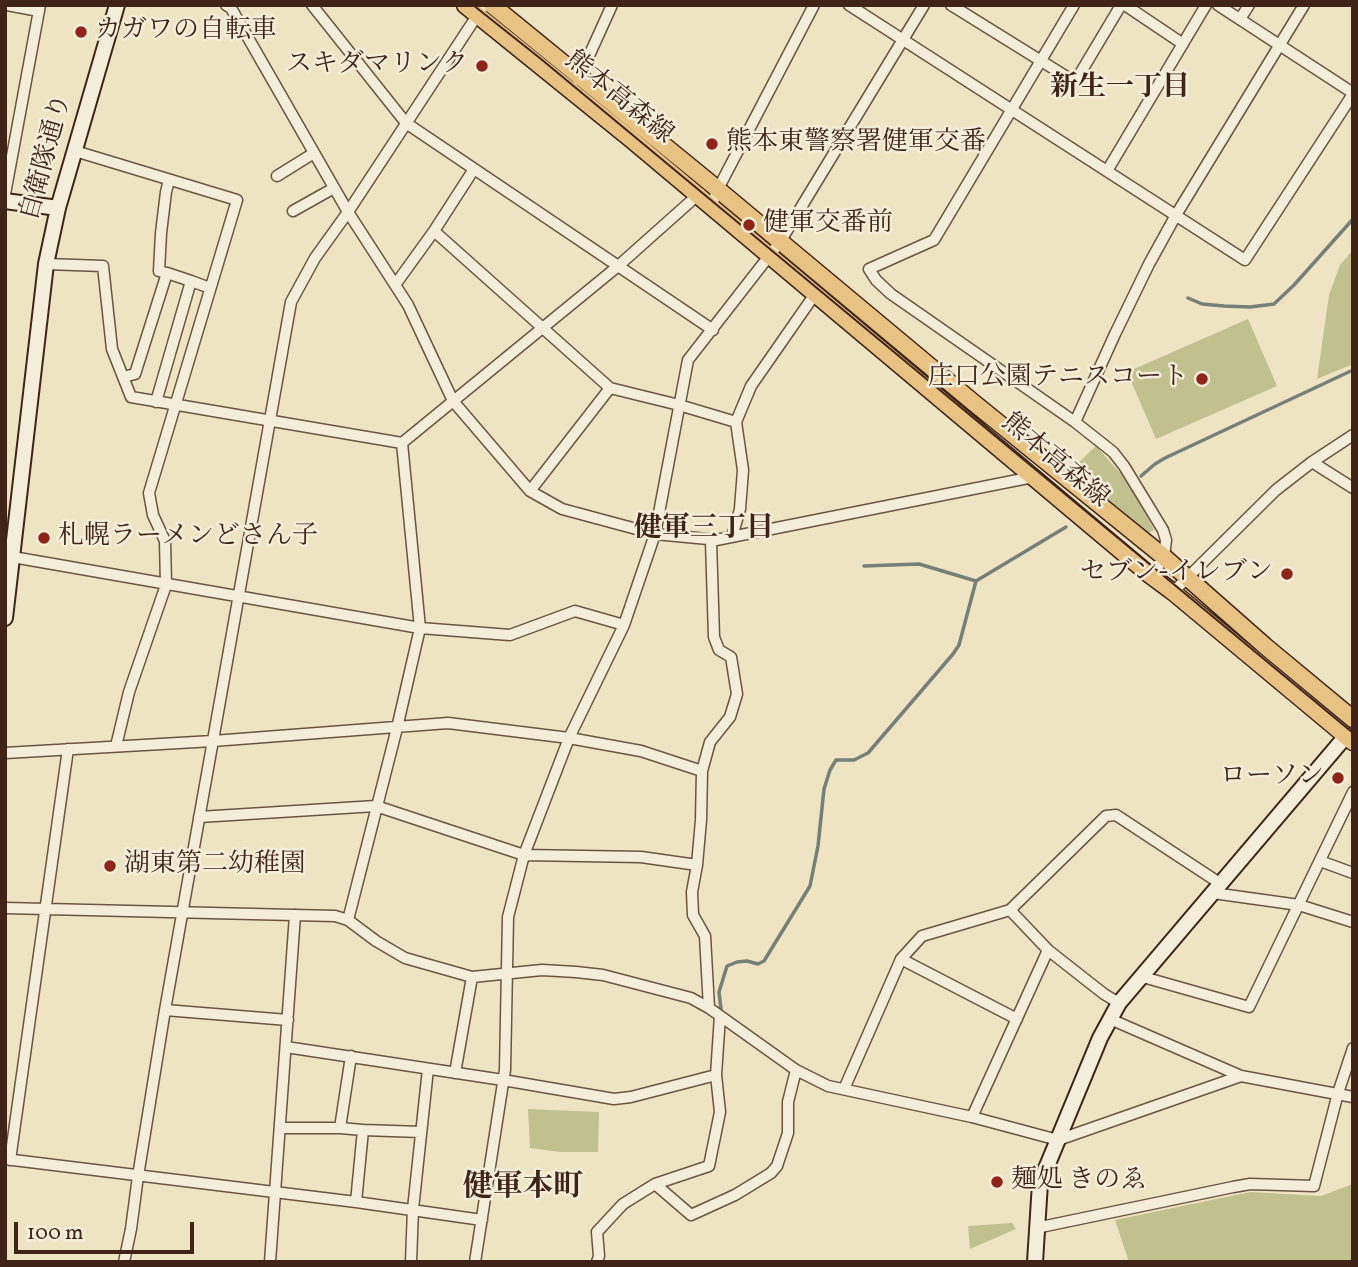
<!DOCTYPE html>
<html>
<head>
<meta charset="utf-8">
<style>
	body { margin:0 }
	#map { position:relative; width:1358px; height:1267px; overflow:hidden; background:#eee4c4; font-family:Vollkorn,serif }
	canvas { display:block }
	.frame { position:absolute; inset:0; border:7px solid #412418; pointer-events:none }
	.scale { position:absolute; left:14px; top:1222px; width:180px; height:32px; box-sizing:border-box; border:4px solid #412418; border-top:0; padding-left:9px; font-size:21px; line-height:24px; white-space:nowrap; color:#412418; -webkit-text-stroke:5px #f4edd9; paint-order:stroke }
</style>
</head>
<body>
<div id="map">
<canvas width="1358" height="1267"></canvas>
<div class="frame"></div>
<div class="scale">100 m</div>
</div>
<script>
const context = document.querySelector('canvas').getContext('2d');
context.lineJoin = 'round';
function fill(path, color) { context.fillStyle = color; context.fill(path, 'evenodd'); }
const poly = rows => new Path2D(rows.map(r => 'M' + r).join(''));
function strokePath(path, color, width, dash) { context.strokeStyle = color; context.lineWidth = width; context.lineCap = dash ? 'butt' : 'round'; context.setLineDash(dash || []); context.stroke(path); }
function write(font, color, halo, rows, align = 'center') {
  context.font = font + ' Vollkorn,"Noto Serif JP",serif'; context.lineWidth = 5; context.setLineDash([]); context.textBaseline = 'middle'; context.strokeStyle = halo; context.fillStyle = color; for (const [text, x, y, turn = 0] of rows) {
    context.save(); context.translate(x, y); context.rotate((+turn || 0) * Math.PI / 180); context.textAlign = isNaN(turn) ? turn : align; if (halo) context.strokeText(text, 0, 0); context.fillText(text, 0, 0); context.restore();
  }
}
fill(poly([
	[1353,250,1353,364,1317,379,1329,295,1340,265],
	[1248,319,1277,386,1156,439,1127,372],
	[1096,446,1124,477,1144,509,1154,530,1149,533,1072,469],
	[528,1109,599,1112,598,1152,560,1152,530,1148],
	[1353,1184,1353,1262,1129,1262,1115,1220,1250,1192,1321,1196],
	[1012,1223,1016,1229,970,1249,968,1226]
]), '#c1c18f');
strokePath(poly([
	[1188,298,1202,304,1224,306,1250,307,1274,304,1294,285,1353,219],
	[1141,476,1155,464,1165,458,1353,370],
	[864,566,919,564,976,581],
	[721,1009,719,992,727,966,737,962,747,961,758,964,764,961,810,886,818,846,824,789,830,770,836,760,854,760,868,753,953,654,959,645,976,581,1066,527]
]), '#768077', 3.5);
const street = poly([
	[7,5,39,11],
	[226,5,231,8,348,212,408,305,453,401,530,491,562,509,655,534,708,539,711,541,1033,477],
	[312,5,406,123,713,330],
	[849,5,1245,260,1353,94],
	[951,5,1075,82,1121,5],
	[1074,5,934,240,869,269,876,280,891,294,1075,422,1113,452,1124,466,1163,530,1166,540,1164,557,1152,576],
	[1125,5,1183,44],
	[1218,5,1353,93],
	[1240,19,1249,5],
	[578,80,612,5],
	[75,151,237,200,149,493,153,515,165,541,166,585,129,692,116,746],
	[1107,171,1206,5],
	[277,176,314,153],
	[5,194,40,5],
	[711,207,718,189,814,5],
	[293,211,334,188],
	[434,231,610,388,679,405,736,422],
	[46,264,103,266,112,349,131,397,402,443,617,267,700,193],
	[167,273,159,271,161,233,166,192,169,180],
	[395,285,434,231,474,169],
	[123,377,135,374,167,273,191,281],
	[156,402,191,281,210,288],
	[1075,422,1115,334,1149,264,1176,215,1304,5],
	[1312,462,1353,488],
	[530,491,610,388],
	[732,537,740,509,743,470,736,422,751,386,815,294],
	[7,556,420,628,510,635,575,611,624,625],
	[1173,592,1276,490,1312,462,1353,435],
	[5,753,213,741,448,723,569,738,641,751,702,771],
	[199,817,376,806,524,855,641,857,697,865],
	[1320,861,1353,873],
	[1213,893,1299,905,1353,922],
	[5,908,335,916,348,920,376,941,405,958,472,977,542,970,576,972,603,975,691,998,709,1008,796,1070,828,1086,972,1117,1058,1140,1241,1076],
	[1010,910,1048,950,1104,994,1119,1003],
	[348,920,397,728,420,628,402,443],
	[901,959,1017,1019],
	[1143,977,1249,1007,1353,792],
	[709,1008,705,936,693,915,692,892,697,865,701,820,702,771,710,742,730,717,737,694,731,657,719,650,714,637,711,541],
	[165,1010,288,1020],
	[1110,1019,1241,1076,1353,1097],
	[286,1047,503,1080,614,1099,631,1097,716,1075],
	[455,1073,472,977],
	[844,1089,901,959,922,936,1010,910,1106,816,1116,815,1221,884],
	[972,1117,1048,950],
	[280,1128,340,1128,351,1056],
	[340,1128,363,1130,421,1132],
	[5,1159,356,1202,482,1220],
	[10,1160,68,749],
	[655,1184,709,1166,720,1112,716,1075,720,1016],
	[356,1202,363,1130],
	[1036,1228,1233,1187,1250,1184,1314,1186,1338,1093,1353,1048],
	[124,1262,131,1229,138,1176,165,1010,291,302,315,258,348,212,484,5],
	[270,1262,295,915],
	[411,1262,413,1209,428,1069],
	[475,1262,505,1070,508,917,524,855,569,738,624,625,655,534,688,360,780,242,924,5],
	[597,1262,599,1256,597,1232,623,1204,655,1184,691,1215,735,1195,771,1173,777,1166,788,1133,788,1102,796,1070]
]);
const secondary = poly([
	[5,201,58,208],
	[5,618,46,264,58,208,117,5],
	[1035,1262,1040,1183,1100,1038,1119,1003,1346,736]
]);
const primary = poly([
	[465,5,632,140,1146,572,1173,592,1353,742],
	[492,5,709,182,974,403,1164,557,1265,646,1353,719]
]);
strokePath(street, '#6c5443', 13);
strokePath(secondary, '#412418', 18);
strokePath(primary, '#412418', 19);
strokePath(street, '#f4edd9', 10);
strokePath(secondary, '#f4edd9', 14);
strokePath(primary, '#e7c282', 16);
strokePath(poly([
	[473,5,541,59,1353,733]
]), '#412418', 2);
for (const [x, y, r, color] of [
	[81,32,7,"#8f2418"],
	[482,66,7,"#8f2418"],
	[712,144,7,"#8f2418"],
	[749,225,7,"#8f2418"],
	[1202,379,7,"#8f2418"],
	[44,538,7,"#8f2418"],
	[1287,574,7,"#8f2418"],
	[1338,778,7,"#8f2418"],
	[110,866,7,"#8f2418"],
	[997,1182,7,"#8f2418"]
]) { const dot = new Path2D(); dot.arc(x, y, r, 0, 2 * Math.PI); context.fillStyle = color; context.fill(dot); strokePath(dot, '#f4edd9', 2.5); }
write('26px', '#412418', '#f4edd9', [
	["カガワの自転車",95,32],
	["スキダマリンク",468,66,"right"],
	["熊本東警察署健軍交番",726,144],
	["健軍交番前",763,225],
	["庄口公園テニスコート",1188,379,"right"],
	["札幌ラーメンどさん子",58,538],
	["セブン-イレブン",1273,574,"right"],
	["ローソン",1324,778,"right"],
	["湖東第二幼稚園",124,866],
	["麺処 きのゑ",1011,1182]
], 'left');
write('26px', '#412418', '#f4edd9', [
	["熊本高森線",618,99,39],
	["自衛隊通り",48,158,-75],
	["熊本高森線",1054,462,40]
]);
write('bold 28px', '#412418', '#f4edd9', [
	["新生一丁目",1120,90],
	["健軍三丁目",704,531]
]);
write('bold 30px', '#412418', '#f4edd9', [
	["健軍本町",523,1189]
]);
</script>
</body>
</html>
